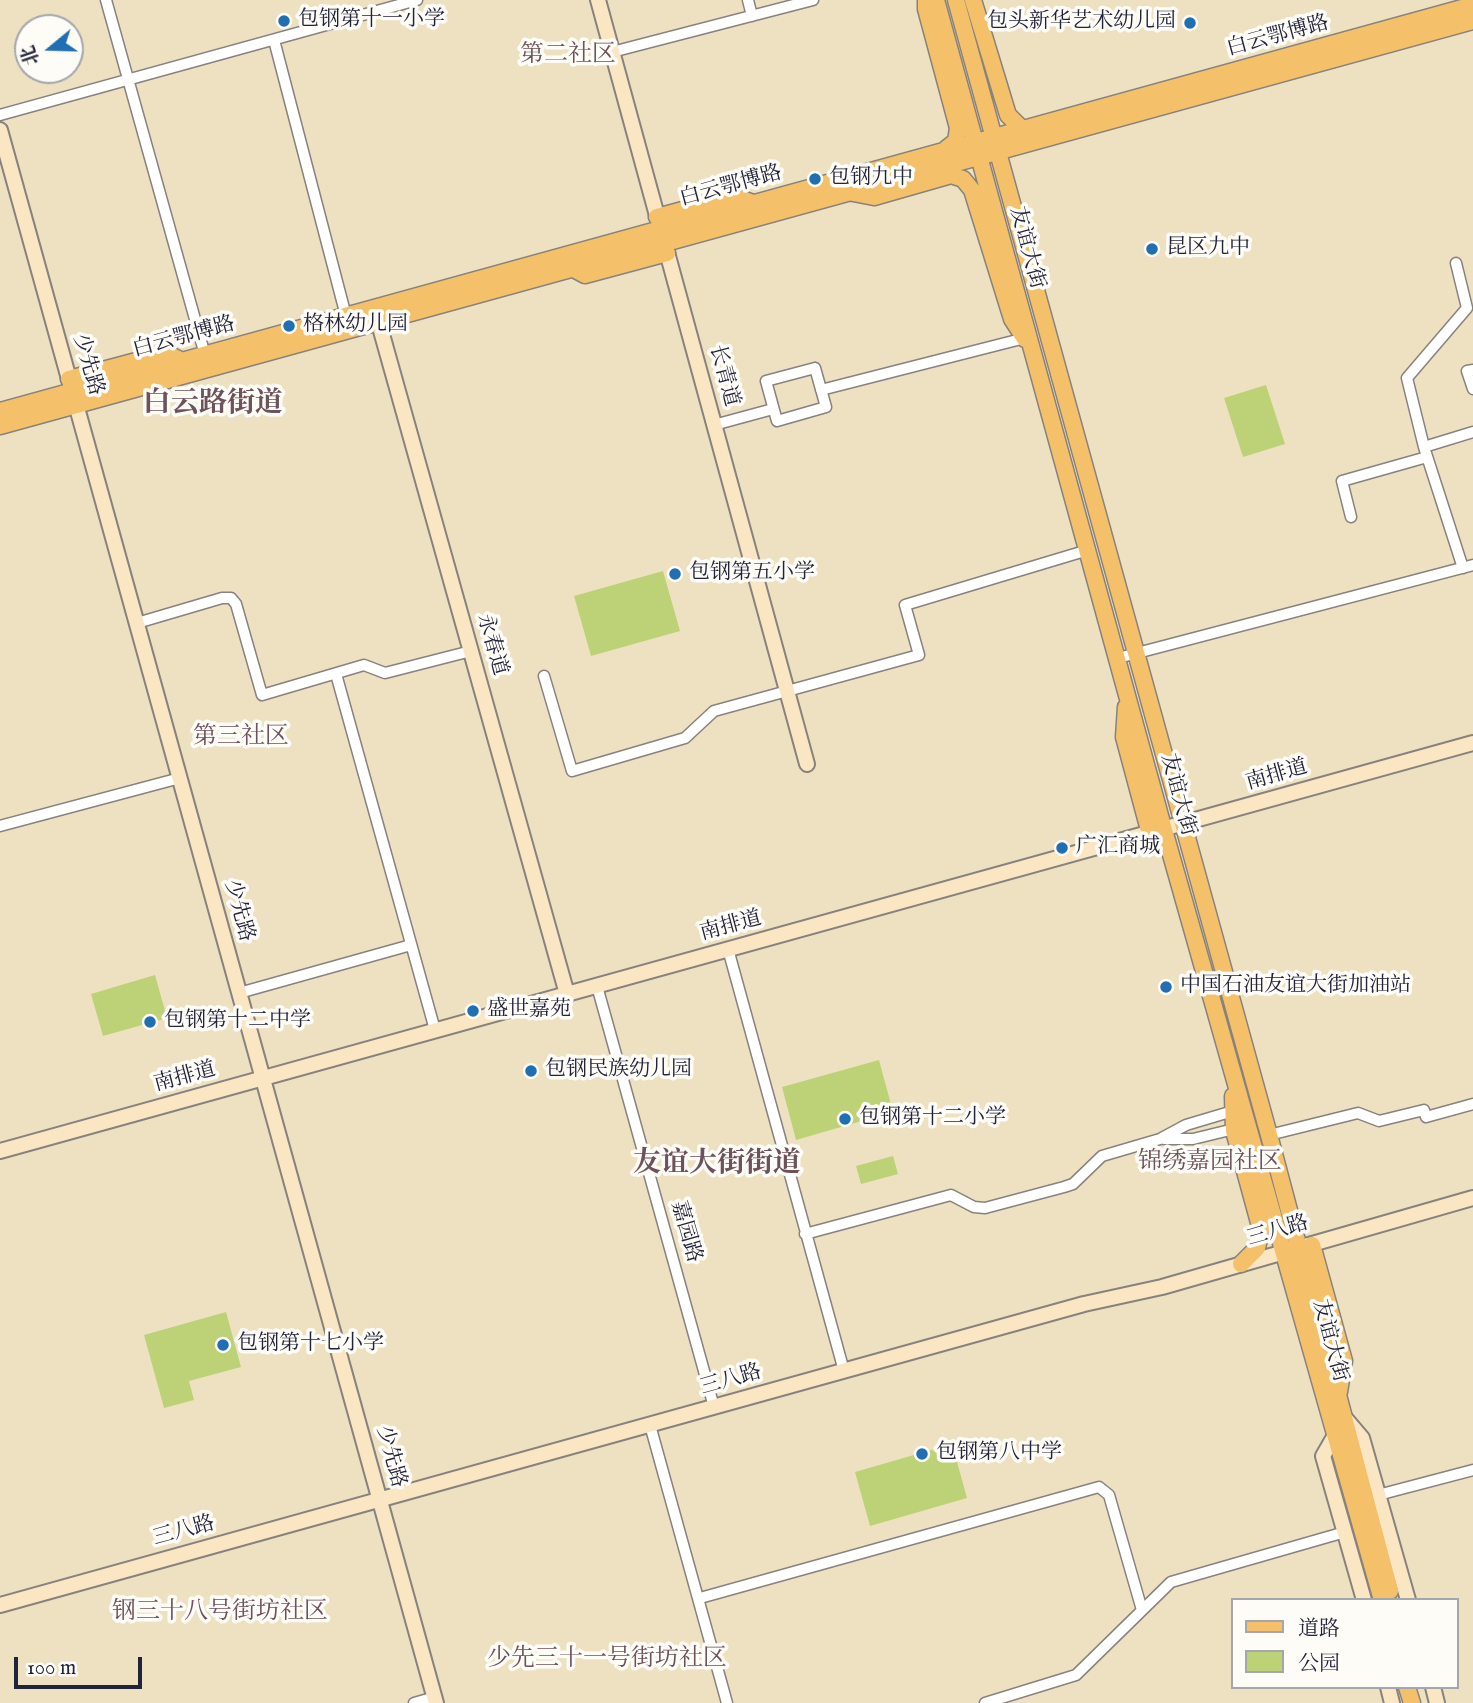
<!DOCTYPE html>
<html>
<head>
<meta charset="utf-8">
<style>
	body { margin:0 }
	#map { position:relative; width:1473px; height:1703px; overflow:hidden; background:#eee1c1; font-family:"IM FELL English","Noto Serif SC",serif }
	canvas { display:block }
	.legend { position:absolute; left:1231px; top:1598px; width:228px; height:91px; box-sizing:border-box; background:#fdfcf7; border:2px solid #a5a5ac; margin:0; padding:9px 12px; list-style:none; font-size:21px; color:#22223b }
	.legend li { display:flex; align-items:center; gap:14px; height:35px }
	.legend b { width:35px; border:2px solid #a5a5ac }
	.north { position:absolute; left:14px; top:14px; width:70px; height:70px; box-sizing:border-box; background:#fdfcf7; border:2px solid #a5a5ac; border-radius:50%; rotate:251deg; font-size:19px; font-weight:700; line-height:28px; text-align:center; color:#22223b }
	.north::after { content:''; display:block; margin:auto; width:24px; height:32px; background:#1f6fb2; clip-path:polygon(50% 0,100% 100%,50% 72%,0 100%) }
	.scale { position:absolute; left:14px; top:1657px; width:128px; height:32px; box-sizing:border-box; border:4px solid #22223b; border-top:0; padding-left:9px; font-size:21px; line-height:24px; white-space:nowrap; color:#22223b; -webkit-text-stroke:5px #fdfcf7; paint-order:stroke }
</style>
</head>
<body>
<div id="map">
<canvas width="1473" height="1703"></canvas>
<ul class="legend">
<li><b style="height:9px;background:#f4c16a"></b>道路</li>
<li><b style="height:19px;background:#bdd276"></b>公园</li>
</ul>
<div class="north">北</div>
<div class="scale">100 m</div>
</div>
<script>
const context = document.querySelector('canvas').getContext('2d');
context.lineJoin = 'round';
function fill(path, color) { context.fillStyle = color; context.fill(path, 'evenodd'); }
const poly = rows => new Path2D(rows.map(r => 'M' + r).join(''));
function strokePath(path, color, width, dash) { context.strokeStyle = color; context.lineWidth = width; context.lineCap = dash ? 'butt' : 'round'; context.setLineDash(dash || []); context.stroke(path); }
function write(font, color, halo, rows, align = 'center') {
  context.font = font + ' "IM FELL English","Noto Serif SC",serif'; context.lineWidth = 7; context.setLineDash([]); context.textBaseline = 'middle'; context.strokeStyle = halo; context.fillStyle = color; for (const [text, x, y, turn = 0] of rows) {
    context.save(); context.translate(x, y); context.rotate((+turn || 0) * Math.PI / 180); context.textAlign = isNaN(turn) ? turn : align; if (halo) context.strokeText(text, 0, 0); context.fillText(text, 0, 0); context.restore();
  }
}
fill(poly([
	[1266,385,1285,444,1243,457,1224,398],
	[663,571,680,631,591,656,574,596],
	[155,975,167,1018,103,1036,91,994],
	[879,1060,893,1112,796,1140,782,1087],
	[893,1156,898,1174,861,1184,856,1166],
	[226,1312,241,1367,189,1381,194,1400,164,1408,144,1335],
	[952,1444,967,1498,870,1526,855,1472]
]), '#bdd276');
const street = poly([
	[106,0,205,355],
	[748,0,752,16],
	[274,40,346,316],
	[612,52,813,0],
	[0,115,417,0],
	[1456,263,1467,308,1407,378,1424,447,1463,568],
	[815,368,826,407,777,421,766,381,815,368],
	[1473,370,1467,371,1473,389],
	[821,390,1025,338],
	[714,425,773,409],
	[1424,447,1473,432],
	[1351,517,1342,481,1427,457],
	[137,623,222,598,231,598,236,604,262,695,364,665,385,673,471,651],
	[1118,658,1473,565],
	[336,674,435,1030],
	[544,676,572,771,685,738,714,711,919,655,905,605,1088,550],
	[0,826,180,778],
	[728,949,844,1371],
	[597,986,714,1407],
	[239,993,411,945],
	[1269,1135,1358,1113,1379,1121,1424,1110,1426,1117,1473,1104],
	[1164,1139,1193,1139,1234,1129],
	[805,1234,951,1195,974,1207,985,1208,1064,1187,1073,1184,1102,1156,1160,1139,1186,1125,1233,1111],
	[650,1425,727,1703],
	[1378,1495,1473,1470],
	[700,1598,1099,1487,1109,1495,1142,1610],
	[414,1703,435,1697],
	[985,1703,1076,1675,1171,1582,1345,1532]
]);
const secondary = poly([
	[598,0,807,764],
	[0,130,436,1703],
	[376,313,567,994],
	[0,1151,1473,743],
	[1345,1418,1362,1438,1408,1600],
	[1334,1437,1323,1456,1364,1600],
	[0,1605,1084,1304,1162,1287,1473,1198],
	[1388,1687,1392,1703],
	[1433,1687,1437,1703]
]);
const primary = poly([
	[926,0,926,9,958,128,956,141,946,149],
	[936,0,1164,830,1382,1600],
	[956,0,1269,1135,1390,1591],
	[973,0,1008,115,1022,129],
	[848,192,874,197,951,175,963,179,972,190,1012,319,1025,339],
	[657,217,734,196,753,203],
	[570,267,585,275,667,253],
	[69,379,159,355,168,354,182,361],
	[0,411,1473,5],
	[0,426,1473,21],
	[1126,707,1124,737,1150,834],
	[1233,1096,1234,1131,1261,1230,1257,1248,1241,1264],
	[1312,1245,1344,1361,1339,1392],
	[1407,1687,1412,1703]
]);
strokePath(street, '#88827e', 13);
strokePath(secondary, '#88827e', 18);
strokePath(primary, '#88827e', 19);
strokePath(street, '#fff', 10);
strokePath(secondary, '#fbe6c3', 14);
strokePath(primary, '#f4c16a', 16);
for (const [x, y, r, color] of [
	[284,21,7,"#1f6fb2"],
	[1190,23,7,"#1f6fb2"],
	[815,179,7,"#1f6fb2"],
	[1152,249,7,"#1f6fb2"],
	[289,326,7,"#1f6fb2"],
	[675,574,7,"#1f6fb2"],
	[1062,848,7,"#1f6fb2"],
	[1166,987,7,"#1f6fb2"],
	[473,1011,7,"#1f6fb2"],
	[150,1022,7,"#1f6fb2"],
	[531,1071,7,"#1f6fb2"],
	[845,1119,7,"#1f6fb2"],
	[223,1345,7,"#1f6fb2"],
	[922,1454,7,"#1f6fb2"]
]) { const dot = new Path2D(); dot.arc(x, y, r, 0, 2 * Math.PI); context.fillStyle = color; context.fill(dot); strokePath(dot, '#fdfcf7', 2.5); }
write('21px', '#22223b', '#fdfcf7', [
	["包钢第十一小学",298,21],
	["包头新华艺术幼儿园",1176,23,"right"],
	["包钢九中",829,179],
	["昆区九中",1166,249],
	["格林幼儿园",303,326],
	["包钢第五小学",689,574],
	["广汇商城",1076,848],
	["中国石油友谊大街加油站",1180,987],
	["盛世嘉苑",487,1011],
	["包钢第十二中学",164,1022],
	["包钢民族幼儿园",545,1071],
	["包钢第十二小学",859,1119],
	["包钢第十七小学",237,1345],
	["包钢第八中学",936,1454]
], 'left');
write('21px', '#22223b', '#fdfcf7', [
	["白云鄂博路",1278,37,-15],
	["白云鄂博路",731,187,-15],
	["友谊大街",1026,248,75],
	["白云鄂博路",184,338,-15],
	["少先路",87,365,74],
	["长青道",723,376,75],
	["永春道",491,645,74],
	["南排道",1277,776,-16],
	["友谊大街",1177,795,75],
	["少先路",238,911,75],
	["南排道",731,927,-15],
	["南排道",185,1078,-15],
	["嘉园路",685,1232,74],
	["三八路",1278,1232,-16],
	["友谊大街",1329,1341,75],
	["三八路",731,1381,-16],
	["少先路",390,1457,75],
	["三八路",184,1532,-15]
]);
write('24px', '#6d515b', '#fdfcf7', [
	["第二社区",568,56],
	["第三社区",241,738],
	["锦绣嘉园社区",1210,1163],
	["钢三十八号街坊社区",220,1613],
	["少先三十一号街坊社区",607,1660]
]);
write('bold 28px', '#6d515b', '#fdfcf7', [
	["白云路街道",213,405],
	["友谊大街街道",717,1165]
]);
</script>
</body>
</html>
